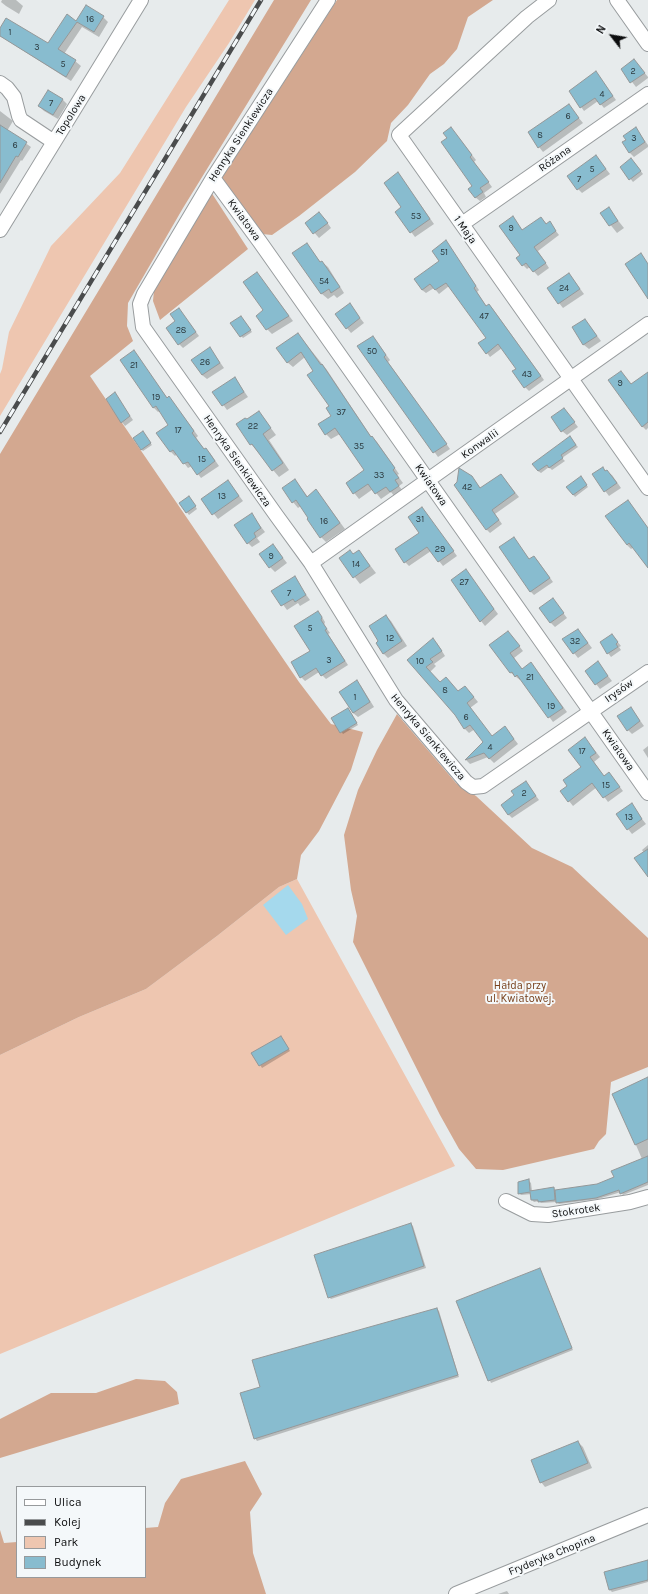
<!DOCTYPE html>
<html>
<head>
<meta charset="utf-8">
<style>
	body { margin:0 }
	#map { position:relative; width:648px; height:1594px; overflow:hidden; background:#e7ebec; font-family:Karla,sans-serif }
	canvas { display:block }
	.legend { position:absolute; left:16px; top:1486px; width:130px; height:92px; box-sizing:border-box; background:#f4f8fa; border:1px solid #979a9c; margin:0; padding:5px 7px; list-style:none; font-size:12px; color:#0c0d0e }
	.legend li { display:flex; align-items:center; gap:8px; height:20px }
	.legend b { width:20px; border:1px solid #979a9c }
	.north { position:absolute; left:592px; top:16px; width:40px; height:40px; -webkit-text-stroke:3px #f4f8fa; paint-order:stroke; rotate:301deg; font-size:11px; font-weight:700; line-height:16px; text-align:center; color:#0c0d0e }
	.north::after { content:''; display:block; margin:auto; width:14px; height:18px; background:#0c0d0e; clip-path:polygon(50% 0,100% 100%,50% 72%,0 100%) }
</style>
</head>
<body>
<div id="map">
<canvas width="648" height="1594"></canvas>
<ul class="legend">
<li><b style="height:5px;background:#fff"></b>Ulica</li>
<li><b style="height:5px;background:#4a4c4d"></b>Kolej</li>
<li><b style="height:11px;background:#eec6b0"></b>Park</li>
<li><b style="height:11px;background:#88bccf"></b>Budynek</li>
</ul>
<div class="north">N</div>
</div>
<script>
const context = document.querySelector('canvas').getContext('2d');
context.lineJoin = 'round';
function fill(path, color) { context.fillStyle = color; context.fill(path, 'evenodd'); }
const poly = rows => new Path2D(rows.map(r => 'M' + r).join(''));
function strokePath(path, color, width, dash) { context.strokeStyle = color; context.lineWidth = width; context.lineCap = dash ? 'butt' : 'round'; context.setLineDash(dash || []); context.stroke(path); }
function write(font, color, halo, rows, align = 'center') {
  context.font = font + ' Karla,sans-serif'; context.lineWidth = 4; context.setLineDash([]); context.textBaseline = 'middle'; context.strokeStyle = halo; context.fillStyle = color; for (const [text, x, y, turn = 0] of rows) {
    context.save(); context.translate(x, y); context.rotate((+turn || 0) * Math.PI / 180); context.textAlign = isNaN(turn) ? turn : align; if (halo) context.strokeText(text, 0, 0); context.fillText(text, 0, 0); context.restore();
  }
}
fill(poly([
	[229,0,255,0,229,43,186,107,0,416,0,374,2,369,9,332,51,246,120,173],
	[297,879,455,1166,0,1354,0,1055,79,1017,146,989,217,936,279,887]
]), '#eec6b0');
fill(poly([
	[274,0,311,0,183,208,128,303,127,326,133,341,90,376,299,682,331,724,363,732,351,770,319,831,301,855,297,879,279,887,217,936,146,989,79,1017,0,1055,0,454],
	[337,0,493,0,468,17,457,49,444,64,430,74,408,105,391,123,387,141,355,172,299,216,272,235,262,234,221,179],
	[211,192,248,249,160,320,153,301,154,290],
	[397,714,456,783,476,796,532,848,572,867,648,938,648,1067,611,1082,606,1134,599,1141,594,1149,503,1170,476,1169,459,1149,440,1115,353,942,357,916,351,890,344,835,358,790,377,750],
	[136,1379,165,1381,177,1392,179,1404,0,1458,0,1419,51,1393,96,1393],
	[245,1461,262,1494,250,1512,253,1553,266,1594,0,1594,0,1530,4,1543,17,1542,17,1577,145,1577,145,1528,158,1527,165,1503,181,1479]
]), '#d3a890');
fill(poly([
	[288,885,302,904,308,919,286,935,263,905]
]), '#a5d9ed');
fill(poly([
	[2,0,16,0,23,6,19,14,6,6,1,2],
	[86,6,103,17,108,22,99,37,82,27,64,54,75,61,81,66,71,81,0,36,0,30,48,44,77,22],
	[634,60,648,77,648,78,636,87,622,69],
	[596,72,616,100,604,108,598,101,584,111,570,91],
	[48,91,63,100,67,104,58,119,44,111,39,106],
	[569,106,583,123,543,152,539,147],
	[0,111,13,121,4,136,0,134],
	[636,129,648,145,648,147,634,157,629,152,627,140],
	[11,133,31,147,22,161,21,160,0,194,0,152],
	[455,133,476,160,474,162,492,187,484,193,486,197,480,201,475,197],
	[596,156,610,174,582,193,578,189],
	[634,162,643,174,633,182,621,167],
	[398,173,434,224,415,237,396,212,403,208],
	[608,208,624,228,617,233,601,213],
	[324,218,331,228,319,238,306,223],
	[513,218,523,231,541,218,547,224,549,222,559,235,538,251,549,268,538,276,530,267,527,269,523,265],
	[446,241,479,290,477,292,487,307,489,305,493,309,544,380,529,391,525,387,518,369,502,348,490,357,487,353,487,338,449,286,439,294,434,288,426,293,422,290,440,261],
	[307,244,321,263,322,262,328,267,344,293,337,298,334,295,328,299,322,294,293,253],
	[257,273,293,321,272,334,267,329],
	[569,274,584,294,563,308,559,303],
	[350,305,364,323,351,333,336,315],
	[182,313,199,336,183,348,179,344,177,321],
	[243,319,252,332,243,338,241,336],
	[585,320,601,341,589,349,584,345,574,327],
	[298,334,327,370,372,438,377,442,399,474,397,475,403,483,399,486,403,491,395,497,391,492,381,499,373,489,359,499,347,484,366,470,340,434,331,439,326,434,333,417,330,406,314,371,305,357,293,367,287,362],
	[373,337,390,360,388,362,450,449,438,457,359,347],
	[210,348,224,368,207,379,202,375],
	[134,352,168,399,169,398,173,402,198,436,196,438,205,450,210,453,219,466,201,478,192,466,188,468,177,454,175,456,171,452,169,425,160,411,158,412,154,408,122,361],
	[621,372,632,385,648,373,648,428,646,430,642,426],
	[235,378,248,397,227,410,214,392],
	[118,398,133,420,125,426,122,422],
	[564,409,578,427,567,435,562,431],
	[259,412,276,435,269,440,289,470,279,477,251,444,247,421],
	[144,435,152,445,143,451,141,449],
	[572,440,578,447,562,458,565,461,552,470,549,467,541,473,538,471],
	[602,468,612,475,621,488,609,496,593,475],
	[501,475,519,497,495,514,502,524,490,533,486,529,471,477,481,489],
	[582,479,588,487,575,497,568,487],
	[295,480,308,497,316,490,345,529,326,542,321,537,301,506,298,508,293,502],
	[228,481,243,501,218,519,202,499],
	[191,499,197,509,189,515,180,503],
	[628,501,648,528,648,567,634,547,631,549,627,545],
	[422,508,457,556,443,566,431,551,409,566,405,562,420,533],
	[252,515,265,532,257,538,260,542,252,547,248,543],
	[513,538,530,560,534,557,538,561,553,582,534,595,530,591],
	[273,545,287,563,275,572,270,567],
	[359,551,376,573,360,584,340,558,354,555],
	[466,571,498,614,485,626,481,621],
	[294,578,310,600,300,606,298,603,287,610,273,591],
	[553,599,567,618,555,627,550,622],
	[386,616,391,621,407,646,388,658,383,653,380,642],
	[322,617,325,622,324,625,330,633,328,634,348,665,326,679,319,672,305,681,301,677],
	[508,632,523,651,514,658,522,670,531,663,567,712,553,722,521,679,520,680,511,673,490,645],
	[582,635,592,648,578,658,574,653],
	[612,635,621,646,619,647,621,650,611,657,608,653],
	[437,643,445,656,434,664,436,666,430,672,440,683,459,692,469,691,478,702,470,708,492,737,505,727,518,744,494,763,488,757,470,764,466,760,484,742,475,729,469,733,465,729,456,715,409,660],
	[597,662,612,681,600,689,586,671],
	[357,682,361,686,374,707,358,717,353,713,340,692],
	[631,708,644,726,632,734,628,730],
	[350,711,358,725,343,734,332,718],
	[589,743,600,757,594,762,604,776,609,773,623,791,608,802,597,787,573,806,561,791,569,786,582,768],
	[648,746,648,758,643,750],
	[526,782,539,800,512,818,508,814,516,795],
	[631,805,646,824,632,834,628,829],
	[648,845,648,874,644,853,642,850],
	[283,1039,290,1051,262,1068,253,1053],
	[648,1078,648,1185,623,1195,621,1192,598,1199,559,1204,557,1202,541,1203,539,1201,534,1202,532,1200,532,1194,521,1195,519,1193,529,1181,531,1183,532,1191,554,1188,556,1191,597,1185,615,1177,642,1159,614,1094],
	[411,1224,413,1226,426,1268,331,1299,329,1297],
	[540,1269,573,1350,491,1383,457,1302],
	[437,1309,439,1311,459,1377,257,1441,255,1438,261,1388],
	[578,1442,583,1447,592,1468,545,1487,541,1482],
	[648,1561,648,1582,612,1592,610,1590],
	[507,1591,509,1594,513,1594,498,1594]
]), '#0003');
const building = poly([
	[86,5,104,16,94,32,77,22,58,49,76,60,66,77,0,36,0,28,6,18,48,43,67,14,76,21,86,5],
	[634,59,645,73,630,83,621,69,634,59],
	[596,71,613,96,600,105,595,98,580,108,569,91,596,71],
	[48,90,63,99,53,115,38,106,48,90],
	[569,104,579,118,538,148,528,132,569,104],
	[0,125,27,142,18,157,16,156,0,183,0,125],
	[451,127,472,155,470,157,489,182,480,188,483,192,475,198,468,189,472,186,441,142,447,138,443,133,451,127],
	[636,127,645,142,629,153,622,142,626,140,623,136,636,127],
	[596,155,606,169,577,190,567,176,596,155],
	[631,158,641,171,629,180,620,167,631,158],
	[398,172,430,219,410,233,395,212,401,207,384,183,398,172],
	[609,207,618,221,609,226,600,213,609,207],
	[319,212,328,223,313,234,305,223,319,212],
	[513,216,522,230,541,217,546,224,550,221,556,231,534,247,546,263,533,272,526,263,522,266,516,258,520,255,499,226,513,216],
	[446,240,476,286,474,288,486,306,489,304,541,376,524,388,512,371,516,369,498,344,486,354,478,343,486,338,446,283,435,290,430,284,422,290,414,279,439,261,432,251,446,240],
	[307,243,320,262,322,261,340,287,331,293,329,289,321,294,292,253,307,243],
	[641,253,648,264,648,299,625,264,641,253],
	[257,272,289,316,266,330,256,316,263,310,243,282,257,272],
	[569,273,580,289,558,304,547,288,569,273],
	[350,303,360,318,346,329,335,314,350,303],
	[179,308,196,332,178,345,166,328,175,321,170,314,179,308],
	[241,316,251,330,240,337,230,323,241,316],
	[585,319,597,336,583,345,572,327,585,319],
	[298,333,321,365,322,364,371,437,372,436,395,468,393,470,399,478,395,480,399,486,390,492,386,487,375,494,368,484,353,494,346,483,364,470,335,428,325,435,318,424,331,416,326,408,329,406,307,375,313,371,301,352,287,363,276,348,298,333],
	[373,336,386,355,384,357,447,444,433,453,357,346,373,336],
	[210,347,220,363,202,375,191,360,210,347],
	[134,350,167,398,169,396,194,431,192,433,204,449,206,448,215,461,197,475,188,462,183,464,173,450,170,452,156,433,168,425,156,406,153,408,120,360,134,350],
	[621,371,631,384,648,372,648,422,642,427,608,380,621,371],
	[235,377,244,392,222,406,212,392,235,377],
	[115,392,130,416,121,423,106,399,115,392],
	[564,408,575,422,561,432,551,417,564,408],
	[259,411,271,428,263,434,283,463,272,471,252,444,250,445,236,424,245,418,247,419,259,411],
	[143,431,151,443,141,450,133,438,143,431],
	[570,436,576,445,561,455,563,458,549,468,547,465,538,471,532,464,570,436],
	[603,467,605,471,607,470,617,483,604,492,592,474,603,467],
	[459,468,472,476,480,488,501,474,515,493,492,510,499,520,486,530,454,485,457,482,459,468],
	[581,476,587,485,573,495,566,487,581,476],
	[295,479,307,497,316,489,340,523,320,538,307,519,308,518,296,500,292,503,282,488,295,479],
	[228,480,239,496,212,515,201,499,228,480],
	[189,496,196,506,186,513,179,503,189,496],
	[628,500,648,528,648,568,629,543,627,545,605,516,628,500],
	[422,507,454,551,438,562,427,547,404,563,395,549,419,533,408,517,422,507],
	[252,513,261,528,254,533,256,537,247,544,234,525,252,513],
	[514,537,529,559,534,556,550,578,530,592,499,547,514,537],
	[273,544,283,558,269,568,259,554,273,544],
	[350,550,353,554,359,550,370,566,353,578,339,558,350,550],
	[466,569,494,609,480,622,451,580,466,569],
	[295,576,306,595,295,602,293,599,281,606,271,591,295,576],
	[553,598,564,613,550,623,539,608,553,598],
	[318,611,322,617,321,620,327,629,325,630,345,661,321,676,316,668,300,678,291,662,310,651,294,626,318,611],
	[386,615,402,641,383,654,376,643,378,641,369,626,386,615],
	[578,629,588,643,573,654,562,639,578,629],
	[508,631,520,646,510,653,522,669,531,662,563,708,548,718,517,675,515,677,512,672,510,673,489,645,508,631],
	[612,634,618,642,616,644,618,647,607,654,600,642,612,634],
	[433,638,442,651,430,659,433,662,426,667,440,682,446,677,458,691,465,686,474,697,467,703,492,736,505,726,514,739,489,759,484,753,465,760,483,742,470,725,464,729,455,715,407,660,433,638],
	[598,661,608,676,595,685,585,671,598,661],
	[357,680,370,702,353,713,339,692,357,680],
	[631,707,640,721,627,731,617,716,631,707],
	[348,708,357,723,340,733,331,718,348,708],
	[585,737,596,753,590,757,604,776,609,772,620,787,603,798,592,783,568,802,560,791,567,786,563,780,581,767,568,750,585,737],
	[526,781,536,796,508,815,501,805,514,795,511,791,526,781],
	[632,803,642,819,627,830,616,814,632,803],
	[648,849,648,877,634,858,648,849],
	[281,1036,289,1049,259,1066,251,1053,281,1036],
	[648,1077,648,1139,635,1145,612,1094,648,1077],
	[648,1156,648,1182,620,1194,619,1190,596,1198,556,1203,555,1190,597,1184,614,1177,611,1171,648,1156],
	[529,1179,530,1191,554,1187,555,1200,538,1202,538,1200,531,1200,530,1192,518,1194,518,1182,529,1179],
	[411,1223,424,1266,328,1298,314,1255,411,1223],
	[540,1268,572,1348,488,1381,456,1301,540,1268],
	[437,1308,458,1375,254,1439,240,1393,260,1387,252,1360,437,1308],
	[578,1441,588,1463,540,1483,531,1460,578,1441],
	[648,1560,648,1580,609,1590,604,1572,648,1560]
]);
fill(building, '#88bccf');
strokePath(building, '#949899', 1);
const street = poly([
	[328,0,213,178,144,294,140,304,143,327,276,515,311,563,396,700,466,782,473,787,483,786,648,672],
	[549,0,527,17,399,135,648,488],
	[617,0,648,44],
	[0,83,7,88,14,97,19,116,21,120,54,142],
	[213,178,260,242,648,793],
	[462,224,648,94],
	[0,230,141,0],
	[311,563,648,324],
	[506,1201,532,1214,548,1215,630,1202,648,1197],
	[456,1594,648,1515]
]);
strokePath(street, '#989c9e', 16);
strokePath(street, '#fff', 14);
const rail = poly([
	[0,432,261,0]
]);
strokePath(rail, '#4a4c4d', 4.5);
strokePath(rail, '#f4f8fa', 3, [9]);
write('9px', '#2b393e', null, [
	["16",90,19],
	["1",10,32],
	["3",37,47],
	["5",63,64],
	["2",633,71],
	["4",602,94],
	["7",51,103],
	["6",568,116],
	["8",540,135],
	["3",634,138],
	["6",15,145],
	["5",592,169],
	["7",579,179],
	["53",416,216],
	["9",511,228],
	["51",444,252],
	["54",324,281],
	["24",564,288],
	["47",484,316],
	["28",181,330],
	["50",372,351],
	["26",205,362],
	["21",134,365],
	["43",527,374],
	["9",620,383],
	["19",156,397],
	["37",341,412],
	["22",253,426],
	["17",178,430],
	["35",359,446],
	["15",202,459],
	["33",379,475],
	["42",467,487],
	["13",222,496],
	["31",420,519],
	["16",324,521],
	["29",440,549],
	["9",271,556],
	["14",356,564],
	["27",464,582],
	["7",289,593],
	["5",310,628],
	["12",390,638],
	["32",575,641],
	["3",329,660],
	["10",420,661],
	["21",530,677],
	["8",445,690],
	["1",355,697],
	["19",551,706],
	["6",466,717],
	["4",490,747],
	["17",582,751],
	["15",606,785],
	["2",524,793],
	["13",629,817]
]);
write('11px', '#0c0d0e', '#f4f8fa', [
	["Topolowa",71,115,-58],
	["Henryka Sienkiewicza",241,135,-57],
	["Różana",555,159,-35],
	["Kwiatowa",244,220,54],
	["1 Maja",465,230,55],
	["Konwalii",480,444,-35],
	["Henryka Sienkiewicza",237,461,55],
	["Kwiatowa",431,485,55],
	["Irysów",619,691,-35],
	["Henryka Sienkiewicza",428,737,50],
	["Kwiatowa",618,750,55],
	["Stokrotek",576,1211,-8],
	["Fryderyka Chopina",552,1555,-22]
]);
write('11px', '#78411d', '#f4f8fa', [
	["Hałda przy",520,986],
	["ul. Kwiatowej.",520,999]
]);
</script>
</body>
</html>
